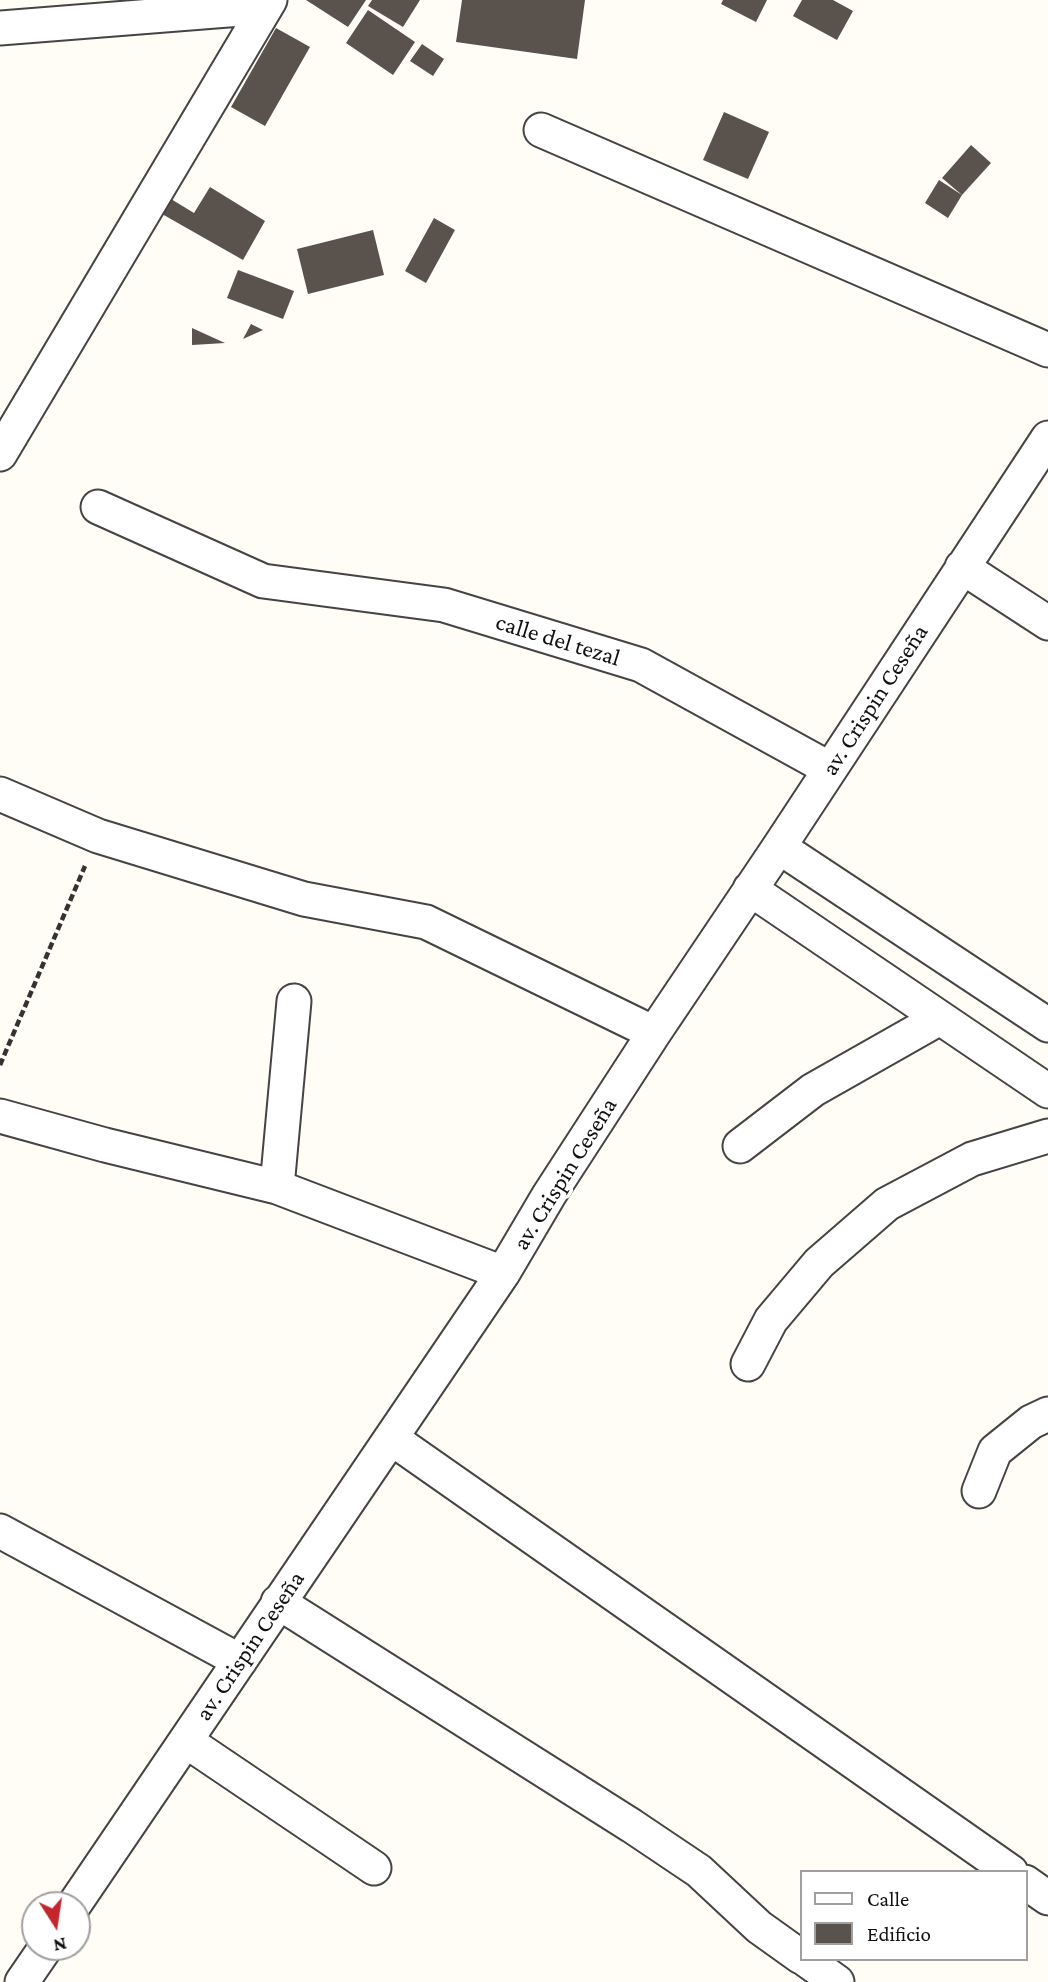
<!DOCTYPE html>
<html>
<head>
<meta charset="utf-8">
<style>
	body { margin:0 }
	#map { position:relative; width:1048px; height:1982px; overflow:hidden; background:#fffdf5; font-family:"Crimson Pro",serif }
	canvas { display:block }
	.legend { position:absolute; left:800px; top:1870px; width:228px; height:91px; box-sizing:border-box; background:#fff; border:2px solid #a0a0a0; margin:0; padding:9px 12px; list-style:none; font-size:21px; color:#111 }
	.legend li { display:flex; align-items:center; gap:14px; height:35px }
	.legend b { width:35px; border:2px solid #a0a0a0 }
	.north { position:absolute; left:21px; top:1891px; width:70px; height:70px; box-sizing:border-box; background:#fff; border:2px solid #a0a0a0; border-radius:50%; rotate:168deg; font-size:19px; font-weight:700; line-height:28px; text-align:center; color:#111 }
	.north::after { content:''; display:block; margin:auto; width:24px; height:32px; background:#c4262e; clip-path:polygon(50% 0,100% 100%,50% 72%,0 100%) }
</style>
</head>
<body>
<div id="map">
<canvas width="1048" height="1982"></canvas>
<ul class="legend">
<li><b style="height:9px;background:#fff"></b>Calle</li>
<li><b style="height:19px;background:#5a524d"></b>Edificio</li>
</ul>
<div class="north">N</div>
</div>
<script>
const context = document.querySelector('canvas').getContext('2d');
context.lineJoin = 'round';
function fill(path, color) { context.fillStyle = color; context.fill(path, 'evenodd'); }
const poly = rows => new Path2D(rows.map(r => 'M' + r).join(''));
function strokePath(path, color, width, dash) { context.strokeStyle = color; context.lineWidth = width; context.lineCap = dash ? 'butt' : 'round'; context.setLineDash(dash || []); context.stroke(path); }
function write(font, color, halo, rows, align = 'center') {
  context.font = font + ' "Crimson Pro",serif'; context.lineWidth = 7; context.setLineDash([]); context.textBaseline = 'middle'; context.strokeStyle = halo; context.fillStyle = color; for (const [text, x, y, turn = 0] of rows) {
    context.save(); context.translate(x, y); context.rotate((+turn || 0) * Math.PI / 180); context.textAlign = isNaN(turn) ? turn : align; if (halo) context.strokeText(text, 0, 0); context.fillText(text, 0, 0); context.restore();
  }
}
fill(poly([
	[306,0,366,0,348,27],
	[372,0,420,0,403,27,368,6],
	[462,0,585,0,577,59,456,42],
	[723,0,767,0,756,22,721,4],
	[802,0,833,0,853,11,837,40,793,16],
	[368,10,415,42,393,75,346,43],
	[276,28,310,47,265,126,231,107],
	[422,44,444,59,433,76,410,61],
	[724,112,769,132,748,179,703,160],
	[971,145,991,163,962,195,948,218,925,203,939,180,962,195,942,178],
	[210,187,265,221,243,260,162,214,171,199,194,213],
	[434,218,455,230,426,283,405,271],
	[373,230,384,275,308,294,297,249],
	[238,270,294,291,283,319,227,298],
	[251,324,263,330,243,339],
	[192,328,225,343,192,345]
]), '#5a524d');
const street = poly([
	[0,28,266,7],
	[541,130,1048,350],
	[0,454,270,0],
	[98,507,263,581,444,605,641,665,830,769],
	[962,567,1048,623],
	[0,794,98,836,304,899,426,922,654,1033],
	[779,847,1048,1025],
	[750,889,1048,1091],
	[0,1116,105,1145,277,1187,503,1273],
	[740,1146,813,1090,940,1018],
	[277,1187,294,1001],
	[748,1364,771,1320,819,1263,887,1204,972,1159,1048,1136],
	[391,1438,1011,1872],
	[979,1491,995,1451,1031,1422,1048,1414],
	[0,1531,240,1661],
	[278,1602,632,1826,699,1871,759,1927,801,1957],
	[186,1741,374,1868],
	[1025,1882,1048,1898],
	[74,1905,503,1273,549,1195,654,1033,779,847,1048,438],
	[805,1959,837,1982],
	[22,1982,46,1947]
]);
strokePath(street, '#444', 37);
strokePath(poly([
	[0,1065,85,866]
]), '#333', 4.5, [7, 3.5]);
strokePath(street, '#fff', 33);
write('24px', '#111', '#fff', [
	["calle del tezal",558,640,17],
	["av. Crispin Ceseña",875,700,-57],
	["av. Crispin Ceseña",565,1174,-58],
	["av. Crispin Ceseña",250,1646,-56]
]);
</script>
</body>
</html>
